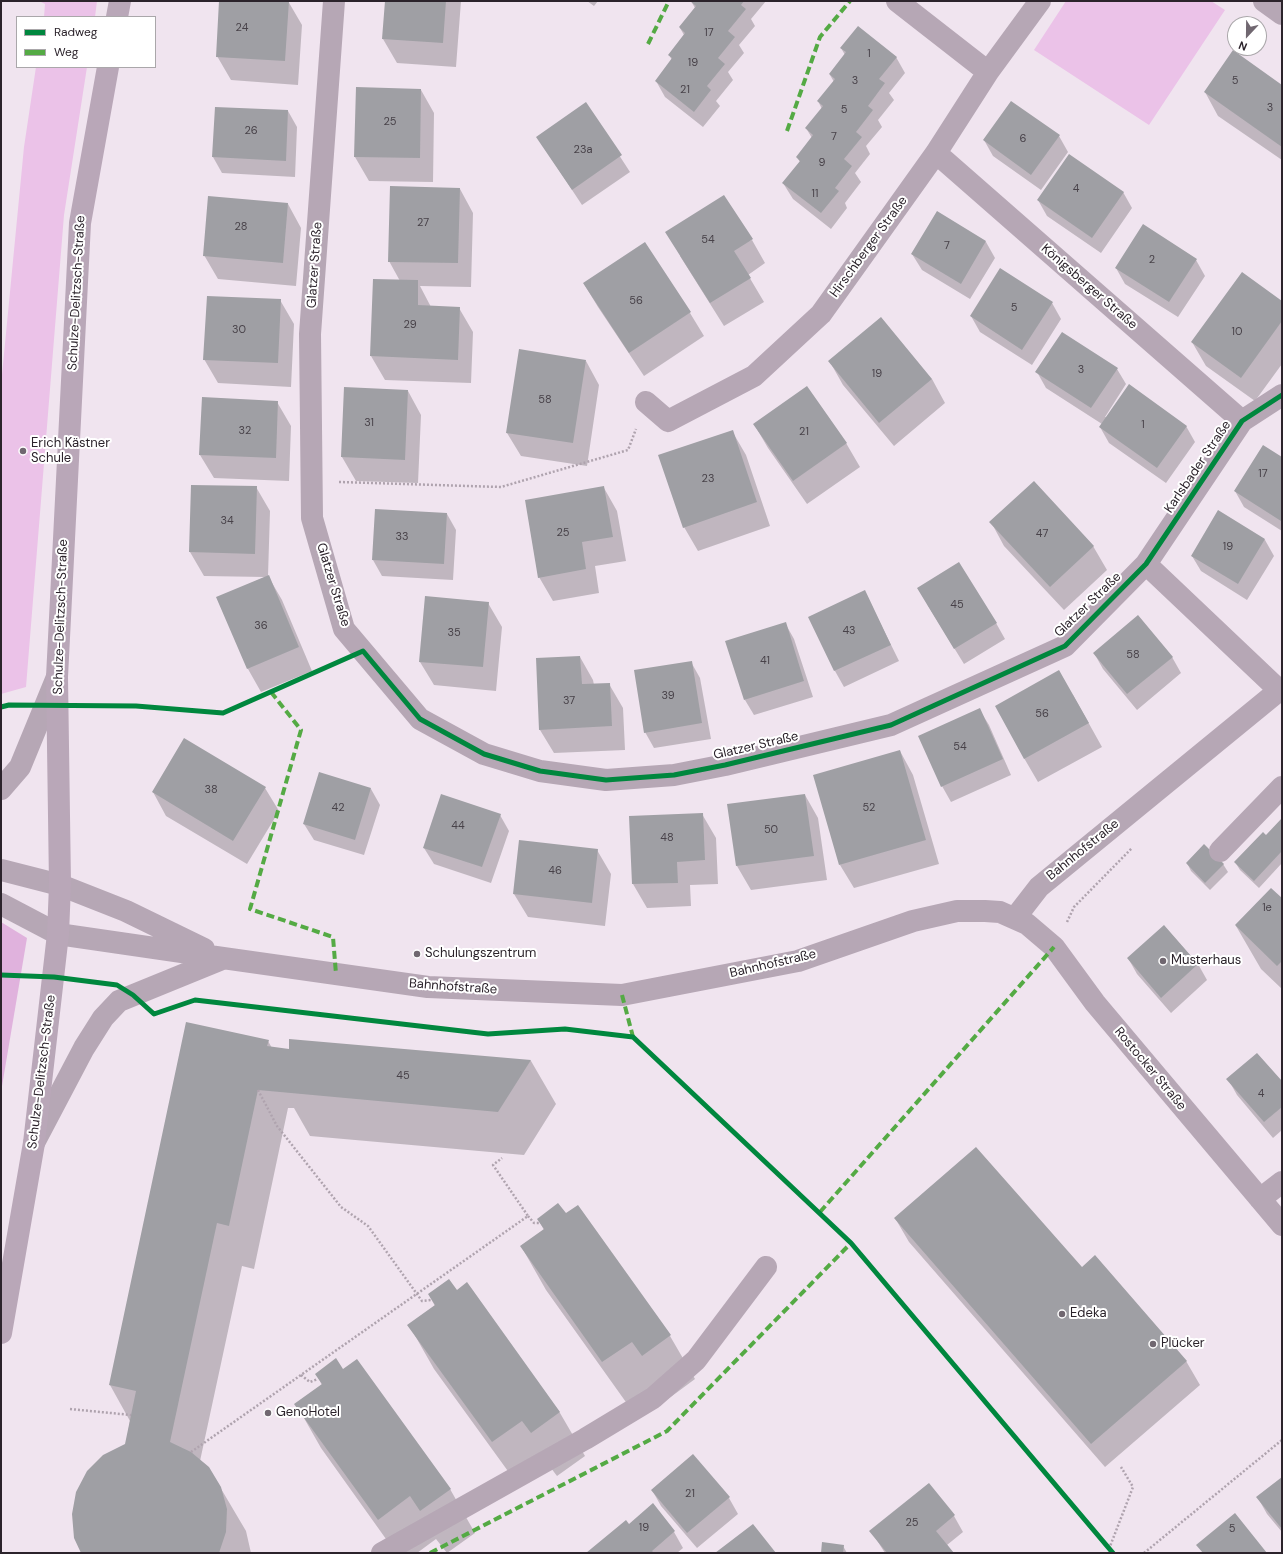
<!DOCTYPE html>
<html>
<head>
<meta charset="utf-8">
<style>
	body { margin:0 }
	#map { position:relative; width:1283px; height:1554px; overflow:hidden; background:#f0e4ef; font-family:"DM Sans",sans-serif }
	canvas { display:block }
	.frame { position:absolute; inset:0; border:2px solid #2b232b; pointer-events:none }
	.legend { position:absolute; left:16px; top:16px; width:140px; height:52px; box-sizing:border-box; background:#fff; border:1px solid #aaa7aa; margin:0; padding:5px 7px; list-style:none; font-size:12px; color:#2b232b }
	.legend li { display:flex; align-items:center; gap:8px; height:20px }
	.legend b { width:20px; border:1px solid #aaa7aa }
	.north { position:absolute; left:1227px; top:16px; width:40px; height:40px; box-sizing:border-box; background:#fff; border:1px solid #aaa7aa; border-radius:50%; rotate:202deg; font-size:11px; font-weight:700; line-height:16px; text-align:center; color:#2b232b }
	.north::after { content:''; display:block; margin:auto; width:14px; height:18px; background:#706770; clip-path:polygon(50% 0,100% 100%,50% 72%,0 100%) }
</style>
</head>
<body>
<div id="map">
<canvas width="1283" height="1554"></canvas>
<div class="frame"></div>
<ul class="legend">
<li><b style="height:5px;background:#00873e"></b>Radweg</li>
<li><b style="height:5px;background:#54aa44"></b>Weg</li>
</ul>
<div class="north">N</div>
</div>
<script>
const context = document.querySelector('canvas').getContext('2d');
context.lineJoin = 'round';
function fill(path, color) { context.fillStyle = color; context.fill(path, 'evenodd'); }
const poly = rows => new Path2D(rows.map(r => 'M' + r).join(''));
function strokePath(path, color, width, dash) { context.strokeStyle = color; context.lineWidth = width; context.lineCap = dash ? 'butt' : 'round'; context.setLineDash(dash || []); context.stroke(path); }
function write(font, color, halo, rows, align = 'center') {
  context.font = font + ' "DM Sans",sans-serif'; context.lineWidth = 4; context.setLineDash([]); context.textBaseline = 'middle'; context.strokeStyle = halo; context.fillStyle = color; for (const [text, x, y, turn = 0] of rows) {
    context.save(); context.translate(x, y); context.rotate((+turn || 0) * Math.PI / 180); context.textAlign = isNaN(turn) ? turn : align; if (halo) context.strokeText(text, 0, 0); context.fillText(text, 0, 0); context.restore();
  }
}
fill(poly([
	[39,1,97,1,95,17,44,17,45,4],
	[1066,1,1211,1,1225,10,1149,125,1034,50],
	[36,67,87,67,64,215,26,687,1,694,1,385,24,147]
]), '#ebc2e8');
fill(poly([
	[1,922,27,938,1,1092]
]), '#e0b2dd');
fill(poly([
	[220,1,288,1,302,25,298,85,231,80,217,56],
	[386,1,461,1,456,67,397,63,383,39],
	[587,1,598,1,594,6],
	[691,1,766,1,751,19,755,26,739,45,744,53,728,72,733,80,716,101,720,106,703,127,665,97,656,81,672,60,669,55,684,35,680,28,695,8],
	[841,48,896,57,905,73,889,93,894,100,878,120,882,127,866,146,870,154,855,173,861,182,845,203,847,208,831,229,793,199,783,183,800,162,797,157,812,138,806,128,822,109,818,101,834,82,830,75,845,55],
	[1282,86,1282,160,1218,116,1205,92],
	[421,90,434,113,433,182,369,181,355,157],
	[586,104,630,172,582,205,537,137],
	[216,108,288,111,297,127,295,177,222,173,213,157],
	[1059,136,1068,152,1041,190,993,156,984,140],
	[460,189,473,213,471,287,420,286,431,307,459,308,473,332,471,383,385,380,371,356,400,281,389,261],
	[1123,192,1132,208,1101,253,1047,216,1038,200],
	[288,204,301,228,296,286,218,279,204,255],
	[937,213,986,242,995,258,970,299,922,270,912,254],
	[752,240,765,263,748,275,764,302,724,326,680,256],
	[645,243,690,313,704,336,644,376,598,307,584,284],
	[1196,260,1205,276,1178,317,1125,284,1116,268],
	[280,300,294,324,291,387,218,383,204,359],
	[1282,302,1282,364,1255,401,1206,366,1192,342],
	[1052,303,1061,319,1032,365,980,332,971,316],
	[586,361,599,385,587,466,521,456,507,433],
	[830,362,932,379,945,403,894,446,843,385],
	[1117,369,1126,384,1105,417,1186,426,1195,442,1166,483,1109,443,1100,427,1102,424,1046,388,1037,372],
	[408,391,421,415,418,483,356,481,342,457],
	[277,402,291,426,289,481,214,478,200,455],
	[754,424,846,443,860,467,807,504,768,448],
	[732,431,746,455,770,526,698,551,684,527],
	[1282,458,1282,531,1244,507,1235,491],
	[256,487,270,511,268,576,282,600,312,671,261,692,248,669,217,598,265,577,204,576,190,552],
	[604,488,617,511,626,561,595,566,599,593,553,601,539,577],
	[1218,512,1265,540,1274,556,1247,600,1201,571,1192,556],
	[447,514,456,530,453,580,382,576,373,560],
	[991,522,1093,546,1107,570,1064,610,1004,546],
	[865,592,899,661,844,687,835,671,809,617],
	[488,603,502,627,496,691,434,685,420,662],
	[927,604,996,623,1005,639,964,664],
	[785,623,794,639,813,697,754,715,745,700],
	[1094,653,1172,657,1181,673,1137,710,1103,669],
	[580,657,593,680,594,685,609,684,623,708,625,750,554,753,540,730],
	[691,662,700,678,711,739,654,748,645,732],
	[1073,695,1102,747,1038,782,1024,758],
	[979,709,989,725,1011,775,951,802,942,786],
	[900,751,913,775,939,864,854,888,840,865],
	[265,788,279,811,247,864,166,816,153,792],
	[371,789,380,805,364,855,314,840,304,824],
	[805,795,818,818,827,880,751,890,737,866,729,805],
	[702,814,716,838,718,884,690,885,691,906,647,908,633,884,630,817],
	[500,815,509,831,491,883,434,864,424,848],
	[1282,820,1282,863,1259,888,1240,870,1235,862,1266,836],
	[597,850,611,874,605,926,528,917,514,894],
	[1187,863,1223,864,1228,872,1210,890,1191,871],
	[1282,899,1282,989,1261,969,1236,926],
	[1164,926,1198,964,1207,980,1171,1013,1137,974,1128,958],
	[187,1023,268,1041,272,1048,289,1050,290,1040,531,1061,556,1104,524,1155,310,1136,294,1108,288,1108,254,1269,242,1266,200,1461,220,1487,246,1531,251,1553,82,1553,126,1444,130,1421,110,1385],
	[1228,1079,1282,1083,1282,1130,1273,1138,1237,1095],
	[578,1206,670,1336,695,1379,668,1399,628,1405,546,1290,521,1246,544,1230,538,1219,565,1215],
	[895,1218,1082,1268,1186,1361,1200,1385,1105,1467,909,1242],
	[466,1284,560,1413,585,1456,557,1476,548,1464,518,1485,434,1369,409,1325,435,1306,429,1295,456,1291],
	[343,1370,450,1489,475,1533,447,1553,436,1539,417,1553,396,1553,321,1448,296,1404,322,1385,316,1374],
	[693,1455,729,1498,738,1514,697,1548,661,1506,652,1490],
	[1282,1478,1282,1532,1267,1514,1258,1498],
	[928,1484,954,1516,963,1532,947,1545,953,1553,885,1553,871,1531],
	[629,1525,674,1532,683,1548,677,1553,588,1553],
	[843,1546,847,1553,822,1553]
]), '#0003');
fill(poly([
	[219,1,289,1,285,61,216,57],
	[385,1,446,1,443,43,382,39],
	[690,1,744,1,741,5,746,9,728,31,735,37,718,58,725,64,707,86,711,90,694,112,655,81,672,58,668,55,685,33,679,27,696,6],
	[858,26,897,57,879,79,885,83,868,106,873,110,856,132,862,137,844,159,852,166,835,188,839,191,821,213,782,183,800,161,796,157,813,135,805,128,823,106,817,101,835,79,829,74,846,52,840,48],
	[1233,50,1282,85,1282,147,1204,92],
	[356,87,421,89,420,158,354,157],
	[1011,101,1060,135,1031,175,983,140],
	[586,102,622,155,572,190,536,137],
	[215,107,288,110,286,161,212,157],
	[1069,154,1124,192,1092,238,1037,200],
	[390,186,460,188,458,263,388,262],
	[724,195,753,239,734,251,751,278,710,303,665,232],
	[208,196,288,203,283,263,203,256],
	[937,211,986,241,961,284,911,254],
	[1143,224,1197,259,1169,302,1115,268],
	[645,242,691,312,629,353,583,283],
	[1000,268,1053,302,1022,350,970,316],
	[1242,272,1282,301,1282,321,1241,378,1191,342],
	[373,279,418,280,418,305,460,307,458,360,370,356],
	[207,296,281,299,278,363,203,360],
	[881,317,932,379,879,423,828,361],
	[1062,332,1118,368,1091,408,1035,372],
	[519,349,586,360,573,443,506,433],
	[1129,384,1187,426,1157,468,1099,427],
	[807,386,847,443,793,481,753,424],
	[344,387,408,390,405,460,341,457],
	[202,397,278,401,276,458,199,455],
	[733,430,757,502,683,528,658,455],
	[1263,445,1282,457,1282,519,1281,521,1234,491],
	[1034,481,1094,546,1050,587,989,522],
	[191,485,257,486,255,554,189,552],
	[604,486,613,537,582,542,586,569,538,578,525,500],
	[375,509,447,513,444,564,372,560],
	[1218,510,1265,539,1238,584,1191,556],
	[959,562,997,623,954,649,917,588],
	[269,575,299,647,247,669,216,597],
	[865,590,891,645,834,671,808,617],
	[425,596,489,602,483,667,419,662],
	[1138,615,1173,657,1127,694,1093,653],
	[786,622,804,681,744,700,725,641],
	[580,656,582,684,610,683,612,726,539,730,536,658],
	[692,661,702,723,644,733,634,670],
	[1059,670,1089,723,1024,759,995,706],
	[980,708,1003,759,941,787,918,736],
	[184,738,266,787,233,841,152,792],
	[900,750,926,840,839,865,813,775],
	[319,772,371,788,355,840,303,824],
	[441,794,501,814,482,867,423,848],
	[805,794,814,856,736,866,727,804],
	[703,813,705,860,677,862,678,883,632,884,629,816],
	[1282,818,1282,851,1254,881,1234,862,1263,832,1266,835],
	[519,840,598,849,592,903,513,894],
	[1204,844,1224,864,1205,883,1186,863],
	[1271,888,1282,898,1282,961,1277,966,1235,925],
	[1164,925,1198,964,1161,998,1127,958],
	[186,1022,269,1040,267,1046,289,1049,289,1039,531,1060,498,1112,258,1090,229,1226,217,1223,170,1442,191,1452,209,1467,221,1487,227,1509,226,1532,219,1553,81,1553,74,1538,72,1514,76,1492,87,1471,103,1455,125,1444,136,1391,109,1385],
	[1257,1053,1282,1081,1282,1107,1264,1122,1226,1079],
	[976,1147,1082,1267,1095,1255,1187,1361,1091,1444,894,1218],
	[558,1203,566,1213,578,1205,671,1335,642,1356,632,1342,602,1362,520,1246,544,1229,537,1219],
	[449,1279,457,1290,467,1282,560,1412,531,1433,522,1421,492,1442,407,1325,435,1305,428,1294],
	[336,1358,343,1369,357,1359,451,1489,420,1511,410,1496,378,1520,294,1404,322,1384,315,1374],
	[693,1454,730,1497,687,1533,651,1490],
	[1282,1477,1282,1529,1256,1497],
	[929,1483,955,1515,936,1531,954,1553,887,1553,869,1531],
	[653,1503,675,1531,652,1551,654,1553,586,1553,626,1520,629,1524],
	[1235,1513,1267,1553,1203,1553,1196,1545],
	[753,1524,776,1553,715,1553],
	[822,1542,844,1545,843,1553,821,1553]
]), '#9f9fa4');
strokePath(poly([
	[339,482,501,487,628,450,636,429],
	[136,706,223,713,337,663],
	[1067,922,1074,907,1132,848],
	[633,1037,851,1243,1113,1553],
	[258,1090,277,1126,341,1207,368,1226,422,1301,431,1300],
	[528,1216,534,1223,540,1223],
	[301,1375,310,1382,318,1379],
	[70,1409,131,1415],
	[191,1452,528,1216,493,1165,502,1158],
	[1109,1549,1133,1487,1121,1467],
	[1144,1553,1282,1440]
]), '#afa3ae', 2.5, [2, 2]);
strokePath(poly([
	[334,1,310,334,312,518,344,629,420,719,484,754,540,771,606,780,674,775,725,765,891,725,1065,646,1146,564,1242,421,1282,395],
	[897,1,988,72],
	[1264,1,1282,14],
	[936,153,1242,421],
	[646,402,668,421,754,376,821,314,936,153,988,72,1040,1],
	[1146,564,1279,690],
	[1,789,20,767,57,677],
	[1220,851,1282,787],
	[1,870,60,885,126,911,204,949],
	[1,904,58,934,223,958,428,987,622,995,798,961,913,921,957,911,985,911,1000,912,1027,924,1054,947,1095,1003,1282,1225],
	[1015,918,1039,887,1282,688],
	[34,1143,84,1048,103,1018,119,1001,222,959],
	[1260,1199,1282,1182],
	[382,1553,585,1439,653,1398,696,1360,766,1267]
]), '#b6a7b5', 22);
strokePath(poly([
	[117,17,120,1],
	[1,1333,34,1143,58,934,60,885,57,677,80,223,108,67]
]), '#b9a7b8', 22);
strokePath(poly([
	[648,44,669,1],
	[787,131,820,37,850,1],
	[271,692,301,730,250,909,333,937,336,974],
	[622,995,633,1037],
	[820,1212,1054,947],
	[430,1553,667,1431,851,1243]
]), '#54aa44', 4, [8, 4]);
strokePath(poly([
	[1,707,9,705,136,706,223,713,363,651,420,719,484,754,540,771,606,780,674,775,725,765,891,725,1065,646,1146,564,1242,421,1282,395],
	[1,975,54,977,117,985,133,995,154,1014,195,1000,488,1034,565,1029,633,1037,851,1243,1113,1553]
]), '#00873e', 5);
for (const [x, y, r, color] of [
	[23,451,4,"#706770"],
	[417,954,4,"#706770"],
	[1163,961,4,"#706770"],
	[1062,1314,4,"#706770"],
	[1153,1344,4,"#706770"],
	[268,1413,4,"#706770"]
]) { const dot = new Path2D(); dot.arc(x, y, r, 0, 2 * Math.PI); context.fillStyle = color; context.fill(dot); strokePath(dot, '#fff', 1.5); }
write('11px', '#484249', null, [
	["24",242,28],
	["17",709,33],
	["1",869,54],
	["19",693,63],
	["3",855,81],
	["5",1235,81],
	["21",685,90],
	["3",1270,108],
	["5",844,110],
	["25",390,122],
	["26",251,131],
	["7",834,137],
	["6",1023,139],
	["23a",583,150],
	["9",822,163],
	["4",1076,189],
	["11",815,194],
	["27",423,223],
	["28",241,227],
	["54",708,240],
	["7",947,246],
	["2",1152,260],
	["56",636,301],
	["5",1014,308],
	["29",410,325],
	["30",239,330],
	["10",1237,332],
	["3",1081,370],
	["19",877,374],
	["58",545,400],
	["31",369,423],
	["1",1143,425],
	["32",245,431],
	["21",804,432],
	["17",1263,474],
	["23",708,479],
	["34",227,521],
	["25",563,533],
	["47",1042,534],
	["33",402,537],
	["19",1228,547],
	["45",957,605],
	["36",261,626],
	["43",849,631],
	["35",454,633],
	["58",1133,655],
	["41",765,661],
	["39",668,696],
	["37",569,701],
	["56",1042,714],
	["54",960,747],
	["38",211,790],
	["42",338,808],
	["52",869,808],
	["44",458,826],
	["50",771,830],
	["48",667,838],
	["46",555,871],
	["1e",1267,908],
	["45",403,1076],
	["4",1261,1094],
	["21",690,1494],
	["25",912,1523],
	["19",644,1528],
	["5",1232,1529]
]);
write('13px', '#2b232b', '#fff', [
	["Hirschberger Straße",869,247,-54],
	["Glatzer Straße",315,265,-86],
	["Königsberger Straße",1089,287,41],
	["Schulze-Delitzsch-Straße",77,293,-87],
	["Karlsbader Straße",1198,467,-56],
	["Glatzer Straße",333,585,73],
	["Glatzer Straße",1088,605,-44],
	["Schulze-Delitzsch-Straße",61,617,-88],
	["Glatzer Straße",756,746,-13],
	["Bahnhofstraße",1083,850,-39],
	["Bahnhofstraße",773,964,-13],
	["Bahnhofstraße",453,987,4],
	["Rostocker Straße",1150,1069,50],
	["Schulze-Delitzsch-Straße",42,1072,-83]
]);
write('13px', '#2b232b', '#fff', [
	["Erich Kästner",31,444],
	["Schule",31,459],
	["Schulungszentrum",425,954],
	["Musterhaus",1171,961],
	["Edeka",1070,1314],
	["Plücker",1161,1344],
	["GenoHotel",276,1413]
], 'left');
</script>
</body>
</html>
